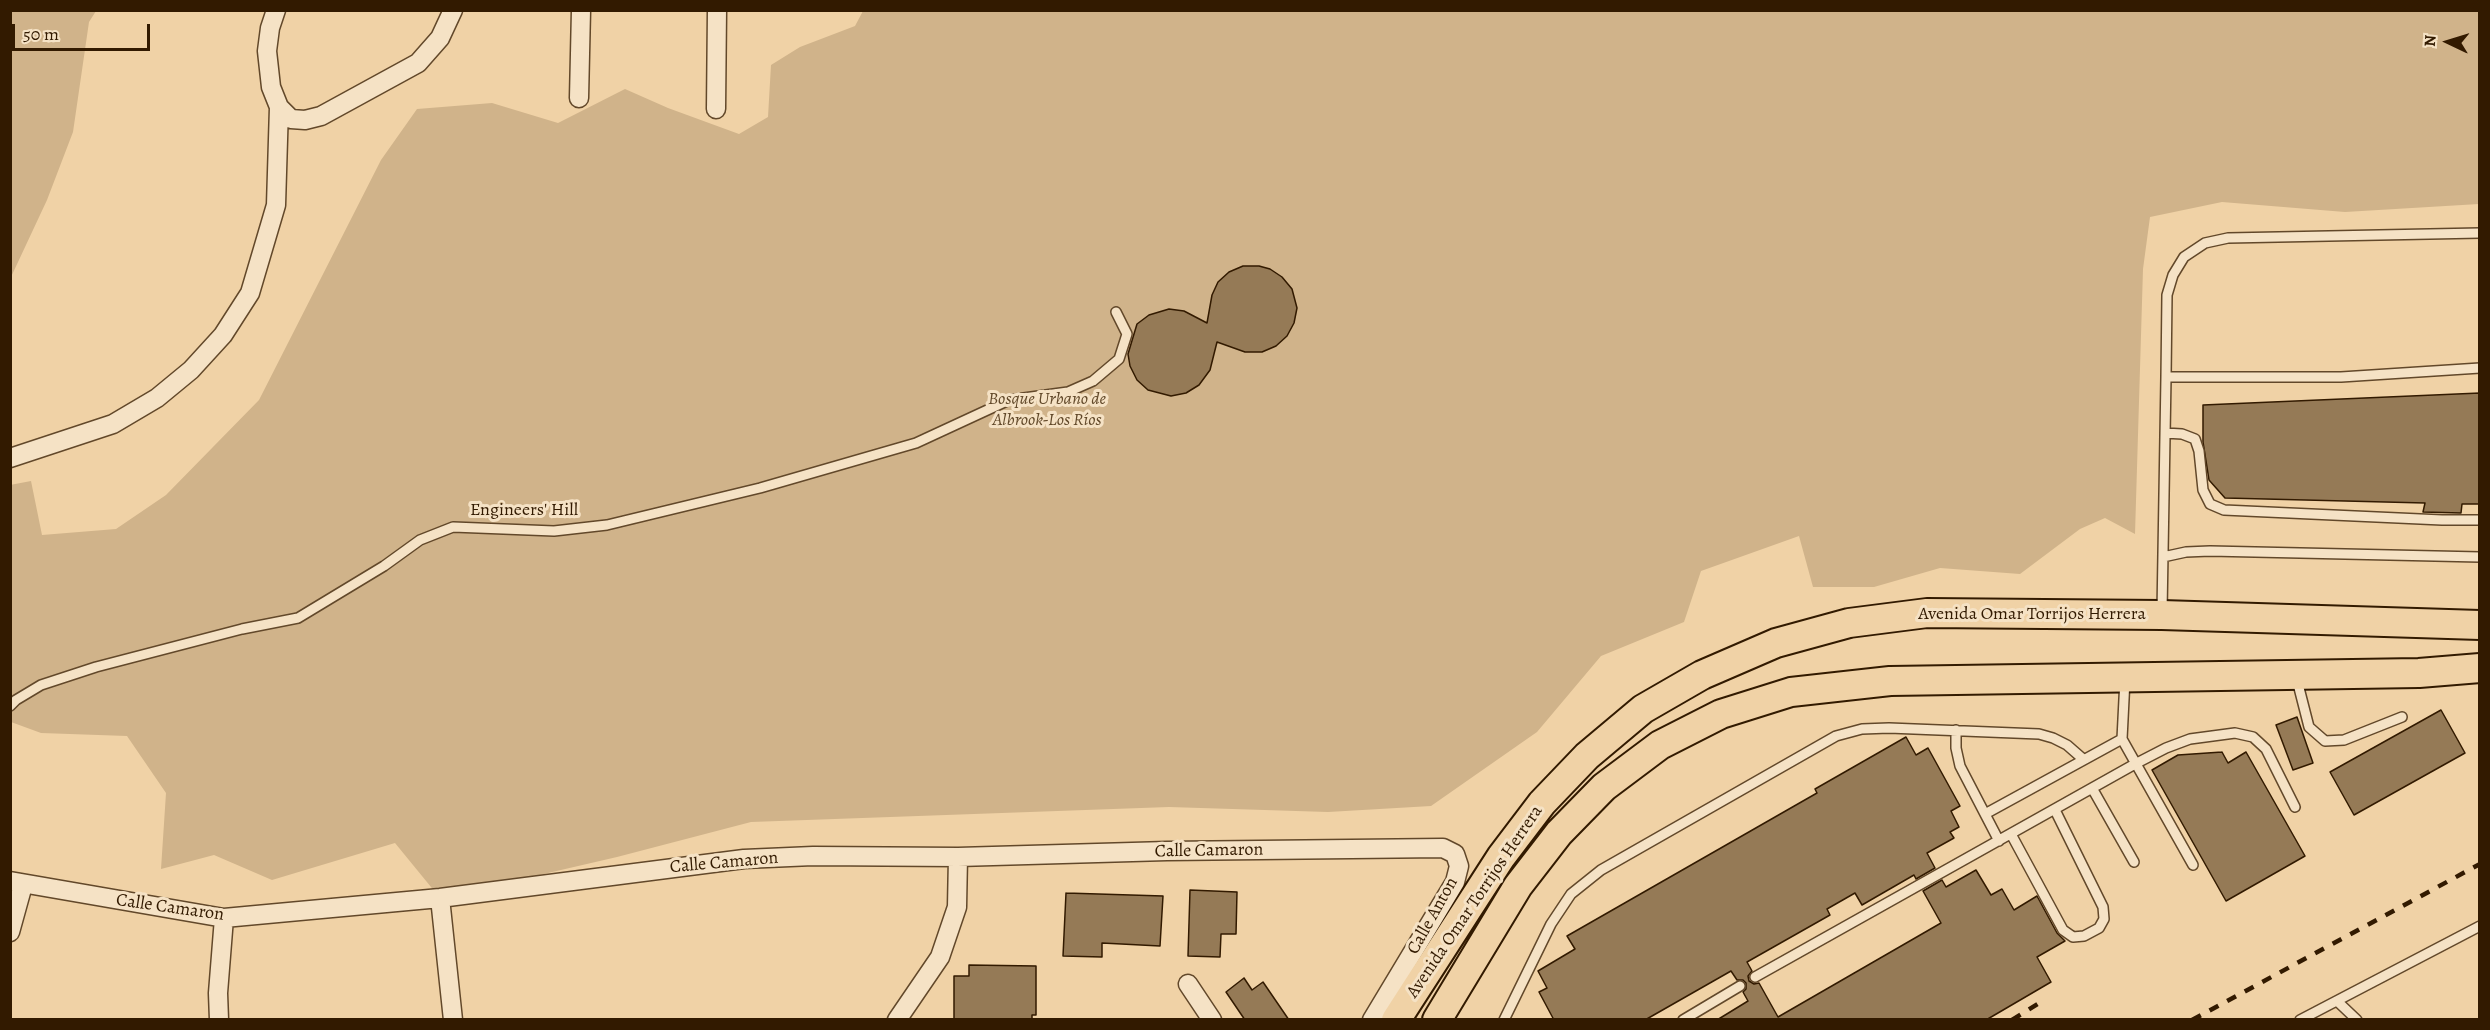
<!DOCTYPE html>
<html>
<head>
<meta charset="utf-8">
<style>
	body { margin:0 }
	#map { position:relative; width:2490px; height:1030px; overflow:hidden; background:#f0d2a6; font-family:Alegreya,serif }
	canvas { display:block }
	.frame { position:absolute; inset:0; border:12px solid #321a00; pointer-events:none }
	.north { position:absolute; left:2418px; top:12px; width:60px; height:60px; -webkit-text-stroke:4px #f5e2c5; paint-order:stroke; rotate:274deg; font-size:16px; font-weight:700; line-height:24px; text-align:center; color:#321a00 }
	.north::after { content:''; display:block; margin:auto; width:21px; height:27px; background:#321a00; clip-path:polygon(50% 0,100% 100%,50% 72%,0 100%) }
	.scale { position:absolute; left:12px; top:24px; width:138px; height:27px; box-sizing:border-box; border:3px solid #321a00; border-top:0; padding-left:8px; font-size:18px; line-height:21px; white-space:nowrap; color:#321a00; -webkit-text-stroke:4px #f5e2c5; paint-order:stroke }
</style>
</head>
<body>
<div id="map">
<canvas width="2490" height="1030"></canvas>
<div class="frame"></div>
<div class="north">N</div>
<div class="scale">50 m</div>
</div>
<script>
const context = document.querySelector('canvas').getContext('2d');
context.lineJoin = 'round';
function fill(path, color) { context.fillStyle = color; context.fill(path, 'evenodd'); }
const poly = rows => new Path2D(rows.map(r => 'M' + r).join(''));
function strokePath(path, color, width, dash) { context.strokeStyle = color; context.lineWidth = width; context.lineCap = dash ? 'butt' : 'round'; context.setLineDash(dash || []); context.stroke(path); }
function write(font, color, halo, rows, align = 'center') {
  context.font = font + ' Alegreya,serif'; context.lineWidth = 6; context.setLineDash([]); context.textBaseline = 'middle'; context.strokeStyle = halo; context.fillStyle = color; for (const [text, x, y, turn = 0] of rows) {
    context.save(); context.translate(x, y); context.rotate((+turn || 0) * Math.PI / 180); context.textAlign = isNaN(turn) ? turn : align; if (halo) context.strokeText(text, 0, 0); context.fillText(text, 0, 0); context.restore();
  }
}
fill(poly([
	[11,10,96,11,89,22,73,132,47,200,11,277],
	[863,11,2479,11,2479,204,2345,212,2222,202,2150,217,2143,269,2135,534,2105,518,2080,529,2020,574,1940,568,1874,587,1813,587,1799,536,1701,571,1684,622,1601,656,1537,732,1431,806,1328,812,1169,807,751,822,617,857,440,898,395,843,272,880,214,855,161,869,166,793,127,736,41,733,11,722,10,485,31,481,42,535,116,529,166,495,259,400,381,160,417,109,492,103,558,123,625,89,668,108,739,134,768,117,771,65,800,47,855,26]
]), '#d0b38a');
const building = poly([
	[1243,266,1259,266,1270,269,1282,277,1292,289,1297,308,1294,323,1287,336,1276,346,1262,352,1245,352,1217,342,1210,370,1199,385,1186,393,1171,396,1148,390,1137,380,1130,366,1128,354,1137,324,1149,315,1169,309,1184,311,1207,323,1212,295,1218,282,1229,272,1243,266],
	[2480,393,2480,504,2462,504,2461,513,2423,512,2425,503,2225,498,2209,480,2203,442,2203,405,2480,393],
	[2441,710,2465,753,2354,815,2330,772,2441,710],
	[2297,717,2313,763,2293,770,2276,725,2297,717],
	[1906,737,1916,755,1928,748,1960,806,1951,811,1959,827,1950,832,1954,838,1927,853,1935,868,1916,879,1914,875,1862,905,1855,893,1827,909,1830,915,1747,962,1752,971,1748,976,1749,981,1754,984,1759,983,1778,1017,1941,923,1923,891,1942,880,1946,887,1976,870,1991,895,2002,889,2014,910,2037,896,2057,933,2065,941,2037,957,2051,982,1986,1020,1717,1020,1748,1001,1743,992,1746,989,1746,983,1743,980,1737,980,1731,971,1645,1020,1554,1020,1539,992,1547,988,1538,971,1575,949,1567,936,1817,793,1815,789,1906,737],
	[2222,752,2228,763,2246,752,2305,856,2226,901,2152,770,2178,755,2222,752],
	[1190,890,1237,892,1236,934,1221,934,1220,957,1188,956,1190,890],
	[1066,893,1163,896,1160,946,1102,943,1102,957,1063,956,1066,893],
	[969,965,1036,966,1036,1015,1032,1015,1032,1020,954,1020,954,976,969,976,969,965],
	[1244,978,1252,990,1263,982,1289,1020,1245,1020,1226,992,1244,978]
]);
fill(building, '#957a56');
strokePath(building, '#321a00', 1.5);
const lane = poly([
	[2166,377,2167,295,2173,275,2184,257,2205,243,2228,238,2480,233],
	[2165,433,2182,434,2195,439,2199,451,2203,490,2210,504,2224,510,2442,520,2480,520],
	[2163,557,2186,552,2210,551,2480,557],
	[2162,612,2166,377,2341,377,2480,368],
	[2125,679,2122,739,2193,865],
	[2297,680,2309,727,2325,741,2344,740,2402,717],
	[10,706,16,700,41,685,96,667,242,629,298,618,384,566,420,540,453,527,554,531,607,525,760,488,916,443,1009,400,1068,392,1093,381,1119,359,1127,334,1116,312],
	[1956,730,1956,748,1960,766,1999,841],
	[2092,788,2134,862],
	[1985,814,2122,739],
	[2011,834,2063,930,2073,937,2084,936,2099,928,2104,919,2103,907,2055,810],
	[1755,977,2135,764,2166,748,2190,739,2235,733,2253,737,2266,749,2295,807],
	[2337,1001,2357,1020],
	[1504,1020,1551,924,1571,894,1601,870,1836,736,1862,729,1889,728,2039,734,2053,738,2067,745,2083,759],
	[1683,1020,1740,986],
	[2300,1020,2480,926]
]);
const street = poly([
	[579,98,581,10],
	[279,107,291,119,305,120,321,116,418,63,440,38,453,10],
	[716,109,717,10],
	[10,458,113,424,157,398,191,370,223,335,250,293,276,205,279,107,271,87,267,51,270,28,276,10],
	[10,881,224,918,440,898,744,859,813,856,958,857,1167,851,1443,848,1455,854,1459,866,1455,882,1372,1020],
	[440,898,453,1020],
	[10,932,23,885],
	[1188,984,1212,1020],
	[219,1020,218,993,224,918],
	[897,1020,940,957,957,907,958,857]
]);
const primary = poly([
	[1396,1020,1501,857,1542,803,1587,756,1643,709,1702,675,1776,643,1849,623,1927,613,2162,615,2480,625],
	[1437,1020,1518,886,1559,833,1604,787,1660,745,1721,714,1791,692,1890,681,2419,673,2480,668]
]);
strokePath(lane, '#62482a', 12);
strokePath(street, '#62482a', 21);
strokePath(primary, '#321a00', 32);
strokePath(lane, '#f5e2c5', 9);
strokePath(street, '#f5e2c5', 18);
strokePath(primary, '#f0d2a6', 28);
strokePath(poly([
	[2012,1020,2044,1000],
	[2192,1020,2480,864]
]), '#321a00', 4.5, [10, 10]);
write('italic 18px', '#614829', '#f5e2c5', [
	["Bosque Urbano de",1047,400],
	["Albrook-Los Ríos",1047,421]
]);
write('18px', '#321a00', '#f5e2c5', [
	["Engineers' Hill",524,511],
	["Avenida Omar Torrijos Herrera",2032,615],
	["Calle Camaron",1209,851,-1],
	["Calle Camaron",724,863,-5],
	["Avenida Omar Torrijos Herrera",1475,902,-56],
	["Calle Camaron",170,908,8],
	["Calle Anton",1433,916,-61]
]);
</script>
</body>
</html>
